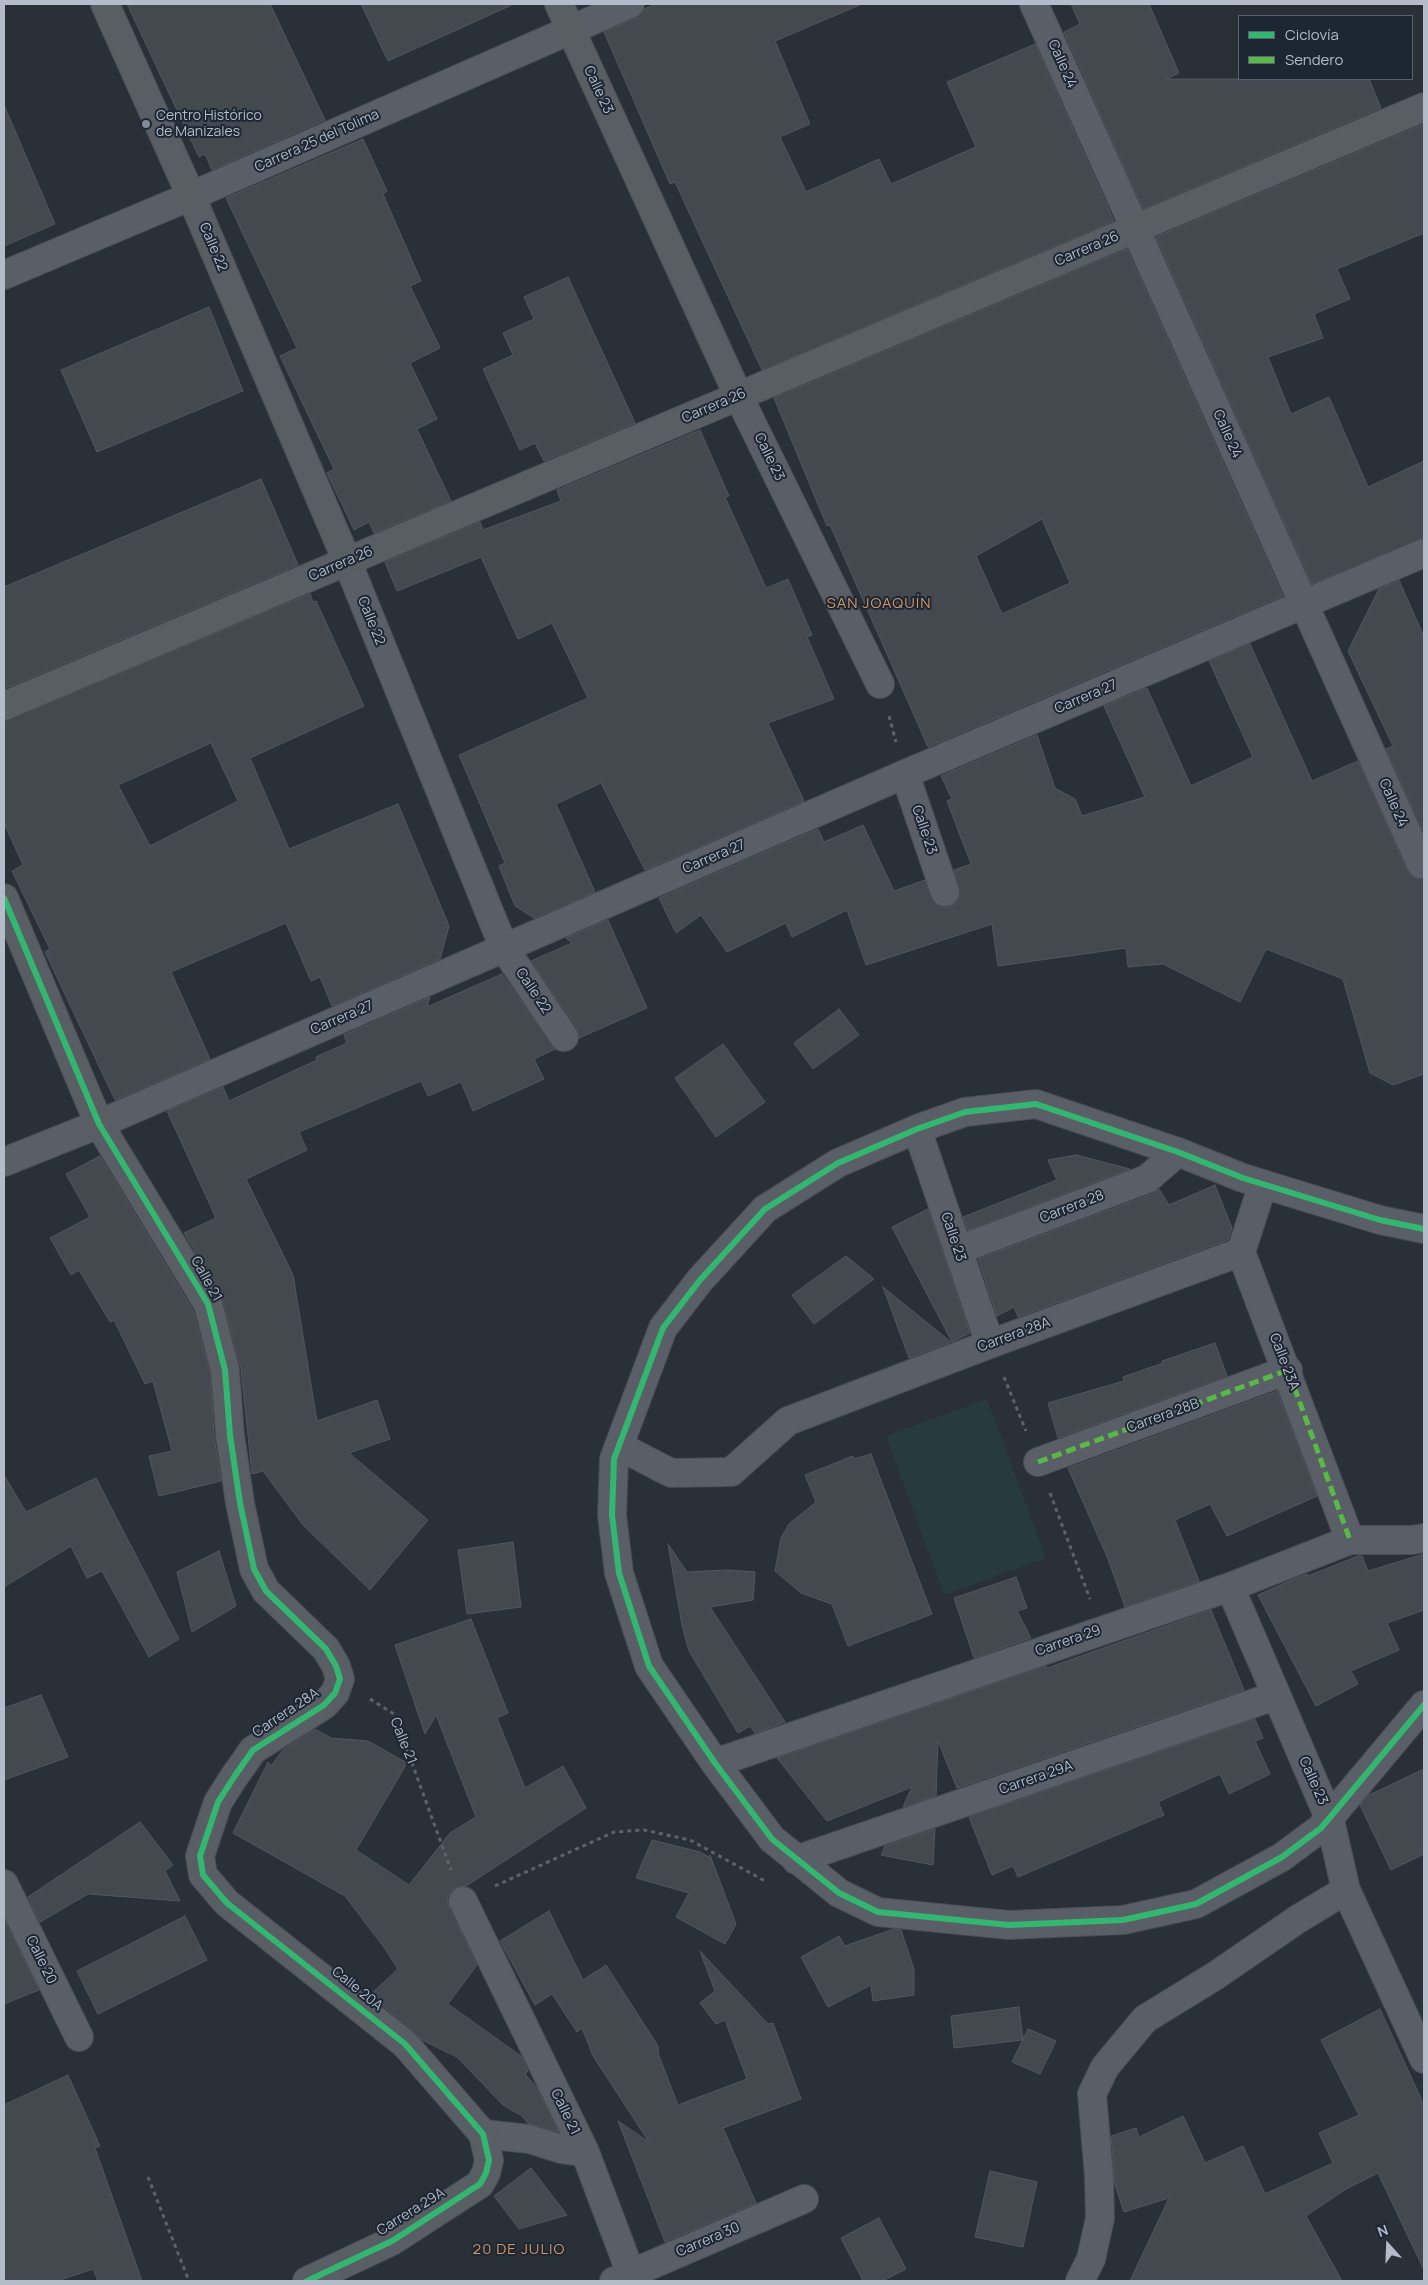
<!DOCTYPE html>
<html>
<head>
<meta charset="utf-8">
<style>
	body { margin:0 }
	#map { position:relative; width:1428px; height:2285px; overflow:hidden; background:#2a3038; font-family:Manrope,sans-serif }
	canvas { display:block }
	.frame { position:absolute; inset:0; border:5px solid #b4bcc9; pointer-events:none }
	.legend { position:absolute; left:1238px; top:15px; width:175px; height:65px; box-sizing:border-box; background:#1d2633; border:1px solid #59626f; margin:0; padding:6px 9px; list-style:none; font-size:15px; color:#b4bcc9 }
	.legend li { display:flex; align-items:center; gap:10px; height:25px }
	.legend b { width:25px; border:1px solid #59626f }
	.north { position:absolute; left:1363px; top:2220px; width:50px; height:50px; -webkit-text-stroke:4px #1d2633; paint-order:stroke; rotate:340deg; font-size:14px; font-weight:700; line-height:20px; text-align:center; color:#b4bcc9 }
	.north::after { content:''; display:block; margin:auto; width:18px; height:22px; background:#b4bcc9; clip-path:polygon(50% 0,100% 100%,50% 72%,0 100%) }
</style>
</head>
<body>
<div id="map">
<canvas width="1428" height="2285"></canvas>
<div class="frame"></div>
<ul class="legend">
<li><b style="height:6px;background:#33b770"></b>Ciclovía</li>
<li><b style="height:6px;background:#58b947"></b>Sendero</li>
</ul>
<div class="north">N</div>
</div>
<script>
const context = document.querySelector('canvas').getContext('2d');
context.lineJoin = 'round';
function fill(path, color) { context.fillStyle = color; context.fill(path, 'evenodd'); }
const poly = rows => new Path2D(rows.map(r => 'M' + r).join(''));
function strokePath(path, color, width, dash) { context.strokeStyle = color; context.lineWidth = width; context.lineCap = dash ? 'butt' : 'round'; context.setLineDash(dash || []); context.stroke(path); }
function write(font, color, halo, rows, align = 'center') {
  context.font = font + ' Manrope,sans-serif'; context.lineWidth = 4; context.setLineDash([]); context.textBaseline = 'middle'; context.strokeStyle = halo; context.fillStyle = color; for (const [text, x, y, turn = 0] of rows) {
    context.save(); context.translate(x, y); context.rotate((+turn || 0) * Math.PI / 180); context.textAlign = isNaN(turn) ? turn : align; if (halo) context.strokeText(text, 0, 0); context.fillText(text, 0, 0); context.restore();
  }
}
fill(poly([
	[987,1399,1046,1558,944,1595,886,1436]
]), '#273a3e');
const building = poly([
	[127,4,270,4,325,120,212,170,205,154,199,157,127,4],
	[361,4,514,4,388,61,361,4],
	[656,4,862,4,775,41,810,124,780,137,806,192,879,159,891,184,976,147,947,82,1035,44,1114,221,762,370,675,182,670,184,604,32,636,18,644,9,656,4],
	[1071,4,1149,4,1179,73,1166,79,1369,79,1381,108,1143,209,1064,32,1080,24,1071,4],
	[4,105,55,224,4,246,4,105],
	[1424,124,1424,233,1337,269,1350,299,1314,314,1323,338,1268,357,1291,414,1329,397,1368,487,1424,461,1424,538,1312,584,1156,237,1424,124],
	[363,139,387,191,383,194,421,281,410,286,440,348,410,363,437,419,417,429,451,501,374,533,369,522,354,530,327,473,334,469,280,356,297,348,226,198,363,139],
	[1127,249,1283,596,928,747,830,525,827,526,774,398,1127,249],
	[1042,519,1070,583,1002,614,976,556,1042,519],
	[568,277,635,423,544,461,535,443,520,450,483,369,513,355,503,333,534,319,524,297,568,277],
	[209,307,243,391,97,452,61,370,209,307],
	[700,430,729,496,725,497,766,588,788,579,812,635,807,637,834,699,768,723,804,801,645,870,601,783,556,804,595,892,534,918,515,906,499,866,505,863,459,755,588,698,552,623,518,639,481,557,397,591,385,562,480,522,483,530,561,501,557,490,700,430],
	[261,479,298,565,4,689,4,587,261,479],
	[1399,580,1424,637,1424,833,1386,749,1393,746,1348,651,1379,589,1399,580],
	[310,594,313,602,316,601,364,706,250,758,289,849,398,804,449,926,440,959,332,1006,320,977,311,981,286,923,171,972,210,1059,115,1100,45,952,50,949,12,871,23,865,4,823,4,721,310,594],
	[211,743,238,801,150,846,118,785,211,743],
	[1250,644,1312,781,1358,761,1407,870,1412,877,1424,879,1424,1074,1393,1085,1370,1073,1343,979,1266,949,1240,1002,1163,964,1128,967,1126,948,998,966,992,924,866,965,847,910,792,937,786,923,727,952,701,915,676,933,659,898,818,829,824,842,863,825,894,891,925,880,934,903,941,907,950,907,957,902,960,895,954,870,971,864,947,801,952,799,941,776,1037,735,1055,788,1075,799,1082,816,1145,797,1104,706,1147,688,1191,786,1253,757,1209,661,1250,644],
	[608,920,647,1008,579,1038,577,1028,531,961,572,943,566,938,608,920],
	[502,974,555,1049,534,1059,544,1079,473,1111,461,1082,428,1096,421,1081,299,1132,307,1150,246,1179,293,1275,317,1421,377,1400,390,1439,349,1453,428,1520,370,1590,303,1525,263,1471,252,1474,241,1369,223,1300,184,1233,216,1218,167,1111,223,1087,229,1101,317,1060,316,1057,347,1043,344,1035,430,997,427,1007,502,974],
	[839,1009,859,1035,813,1069,794,1043,839,1009],
	[723,1044,765,1102,716,1137,675,1078,723,1044],
	[1076,1155,1130,1169,968,1230,963,1217,1057,1180,1048,1160,1076,1155],
	[100,1156,193,1310,210,1373,214,1436,221,1481,159,1496,149,1456,172,1451,153,1381,145,1384,114,1320,110,1322,79,1270,71,1275,50,1238,90,1217,66,1174,100,1156],
	[1215,1185,1232,1228,1228,1240,1018,1317,1014,1307,997,1316,978,1259,1152,1194,1159,1189,1169,1205,1215,1185],
	[928,1209,970,1333,952,1342,892,1227,928,1209],
	[846,1256,874,1279,814,1324,792,1295,846,1256],
	[883,1287,951,1342,909,1358,883,1287],
	[1215,1343,1227,1376,1058,1438,1048,1403,1124,1381,1123,1377,1163,1363,1162,1361,1215,1343],
	[1277,1391,1317,1496,1227,1536,1210,1504,1175,1520,1199,1581,1125,1607,1108,1559,1068,1468,1277,1391],
	[871,1454,932,1614,848,1646,832,1604,801,1593,775,1571,781,1538,789,1524,816,1502,805,1475,853,1456,854,1459,871,1454],
	[4,1475,26,1512,96,1478,179,1639,149,1657,102,1571,87,1578,71,1546,4,1587,4,1475],
	[513,1542,521,1607,467,1614,458,1550,513,1542],
	[668,1544,687,1572,727,1570,755,1572,753,1600,710,1607,785,1722,755,1733,750,1726,738,1733,689,1651,682,1625,668,1544],
	[219,1551,236,1606,192,1632,177,1572,219,1551],
	[1424,1554,1424,1610,1387,1623,1399,1650,1351,1671,1358,1684,1316,1706,1258,1595,1289,1581,1307,1574,1308,1576,1358,1556,1362,1556,1368,1571,1424,1554],
	[1016,1577,1027,1608,1017,1611,1031,1638,974,1658,954,1598,1016,1577],
	[1211,1610,1244,1690,957,1788,938,1741,936,1796,903,1807,912,1787,827,1821,777,1758,1046,1666,1047,1668,1211,1610],
	[471,1619,508,1713,497,1718,525,1788,563,1766,586,1808,466,1886,457,1887,450,1892,447,1898,449,1908,477,1965,448,2004,521,2056,528,2071,525,2074,537,2088,558,2132,528,2123,522,2116,503,2105,457,2057,422,2040,370,1995,398,1969,383,1946,345,1896,233,1833,268,1762,271,1766,283,1750,315,1729,331,1738,368,1741,407,1763,356,1850,409,1885,450,1833,476,1817,436,1715,425,1734,395,1645,471,1619],
	[41,1695,68,1757,4,1780,4,1708,41,1695],
	[1255,1719,1263,1738,1255,1741,1270,1774,1229,1794,1220,1774,1158,1802,1164,1815,1018,1877,1013,1866,992,1875,969,1817,1255,1719],
	[1424,1769,1424,1854,1391,1870,1360,1805,1369,1795,1424,1769],
	[140,1822,173,1865,165,1871,180,1901,88,1894,40,1922,28,1897,140,1822],
	[935,1829,933,1865,881,1855,885,1846,935,1829],
	[652,1840,700,1852,709,1857,710,1855,736,1924,725,1944,676,1917,689,1893,636,1878,652,1840],
	[549,1911,583,1980,606,1965,658,2046,659,2056,678,2105,747,2079,725,2020,716,2024,700,2003,715,1991,700,1951,768,2024,773,2023,801,2099,723,2128,756,2203,665,2242,618,2121,649,2142,593,2056,582,2028,577,2032,552,1994,535,2005,500,1941,549,1911],
	[185,1916,207,1960,98,2014,77,1971,185,1916],
	[4,1919,39,1990,4,2004,4,1919],
	[894,1929,901,1930,914,1969,914,1995,873,2001,871,1985,828,2007,801,1957,839,1936,845,1946,894,1929],
	[1019,2007,1023,2040,954,2048,951,2016,1019,2007],
	[1380,2009,1424,2105,1424,2270,1378,2173,1346,2189,1306,2216,1342,2281,1130,2281,1169,2198,1124,2212,1115,2185,1111,2136,1136,2128,1139,2137,1183,2116,1205,2163,1243,2146,1265,2194,1333,2163,1319,2133,1359,2115,1321,2040,1380,2009],
	[1028,2029,1056,2041,1040,2074,1012,2062,1028,2029],
	[68,2075,100,2146,95,2148,142,2281,98,2281,93,2269,57,2281,4,2281,4,2105,68,2075],
	[531,2168,567,2215,519,2229,494,2196,531,2168],
	[990,2171,1037,2182,1023,2247,975,2237,990,2171],
	[879,2218,906,2269,882,2281,863,2281,841,2238,879,2218]
]);
fill(building, '#444950');
strokePath(building, '#52575f', 1);
const street = poly([
	[1034,4,1421,864],
	[4,275,191,196,630,4],
	[738,395,880,684],
	[347,561,504,948,564,1037],
	[905,774,945,892],
	[917,1129,990,1344],
	[4,1162,99,1124,905,774,1424,553],
	[1263,1184,1241,1252,1350,1540],
	[1424,1229,1380,1220,1243,1178,1178,1152,1036,1104,965,1112,917,1129,838,1163,765,1209,700,1280,663,1328,614,1459,612,1515,619,1573,649,1666,715,1763,772,1839,839,1893,878,1912,1009,1925,1123,1920,1196,1904,1282,1857,1321,1828,1424,1705],
	[958,1250,1147,1179,1178,1152],
	[619,1446,671,1473,731,1472,788,1421,990,1344,1241,1252],
	[1038,1462,1288,1370],
	[1230,1587,1330,1820,1346,1890,1424,2059],
	[715,1763,1230,1587,1350,1540,1412,1540,1424,1538],
	[796,1860,1275,1696],
	[4,1884,79,2037],
	[463,1901,585,2152,631,2274],
	[483,2134,529,2139,561,2149,585,2152],
	[614,2281,804,2199],
	[1080,2281,1091,2259,1100,2218,1099,2177,1092,2094,1105,2067,1145,2019,1215,1976,1298,1919,1346,1890]
]);
const secondary = poly([
	[105,4,191,196,347,561],
	[559,4,738,395],
	[4,706,1424,107],
	[4,898,99,1124,208,1304,225,1370,230,1435,240,1503,254,1569,266,1591,326,1649,336,1666,340,1679,335,1693,324,1705,253,1750,234,1777,218,1802,200,1856,203,1875,227,1903,405,2044,483,2134,489,2160,486,2173,480,2184,392,2241,307,2281]
]);
strokePath(street, '#484c53', 30);
strokePath(secondary, '#484c53', 30);
strokePath(poly([
	[889,716,896,742],
	[1004,1377,1026,1431],
	[1050,1493,1090,1599],
	[370,1699,394,1714,451,1870],
	[495,1886,614,1832,644,1830,690,1840,765,1881],
	[148,2177,189,2281]
]), '#5d636a', 3, [4, 4]);
strokePath(street, '#5a5e66', 28);
strokePath(secondary, '#595d64', 28);
strokePath(poly([
	[1038,1462,1288,1370,1350,1540]
]), '#58b947', 5, [10, 5]);
strokePath(poly([
	[4,898,99,1124,208,1304,225,1370,230,1435,240,1503,254,1569,266,1591,326,1649,336,1666,340,1679,335,1693,324,1705,253,1750,234,1777,218,1802,200,1856,203,1875,227,1903,405,2044,483,2134,489,2160,486,2173,480,2184,392,2241,307,2281],
	[1424,1229,1380,1220,1243,1178,1178,1152,1036,1104,965,1112,917,1129,838,1163,765,1209,700,1280,663,1328,614,1459,612,1515,619,1573,649,1666,715,1763,772,1839,839,1893,878,1912,1009,1925,1123,1920,1196,1904,1282,1857,1321,1828,1424,1705]
]), '#33b770', 6);
for (const [x, y, r, color] of [
	[146,124,5,"#848b96"]
]) { const dot = new Path2D(); dot.arc(x, y, r, 0, 2 * Math.PI); context.fillStyle = color; context.fill(dot); strokePath(dot, '#1d2633', 2); }
write('14px', '#b4bcc9', '#1d2633', [
	["Calle 24",1062,64,66],
	["Calle 23",598,90,65],
	["Carrera 25 del Tolima",317,141,-24],
	["Calle 22",213,247,67],
	["Carrera 26",1087,249,-23],
	["Carrera 26",714,406,-23],
	["Calle 24",1227,434,66],
	["Calle 23",769,457,64],
	["Carrera 26",341,564,-23],
	["Calle 22",371,621,68],
	["Carrera 27",1086,697,-23],
	["Calle 24",1393,803,66],
	["Calle 23",924,830,71],
	["Carrera 27",714,857,-23],
	["Calle 22",533,991,56],
	["Carrera 27",342,1018,-23],
	["Carrera 28",1072,1207,-21],
	["Calle 23",953,1237,71],
	["Calle 21",206,1279,61],
	["Carrera 28A",1014,1335,-20],
	["Calle 23A",1284,1362,69],
	["Carrera 28B",1163,1416,-20],
	["Carrera 29",1068,1641,-19],
	["Carrera 28A",286,1713,-34],
	["Calle 21",403,1741,68],
	["Carrera 29A",1036,1778,-19],
	["Calle 23",1313,1781,66],
	["Calle 20",41,1960,64],
	["Calle 20A",357,1989,39],
	["Calle 21",565,2112,64],
	["Carrera 29A",411,2212,-32],
	["Carrera 30",708,2240,-23]
]);
write('14px', '#b4bcc9', '#1d2633', [
	["Centro Histórico",156,116],
	["de Manizales",156,132]
], 'left');
context.letterSpacing = '1px';
write('15px', '#d59563', '#1d2633', [
	["SAN JOAQUÍN",879,604],
	["20 DE JULIO",519,2250]
]);
context.letterSpacing = '0px';
</script>
</body>
</html>
